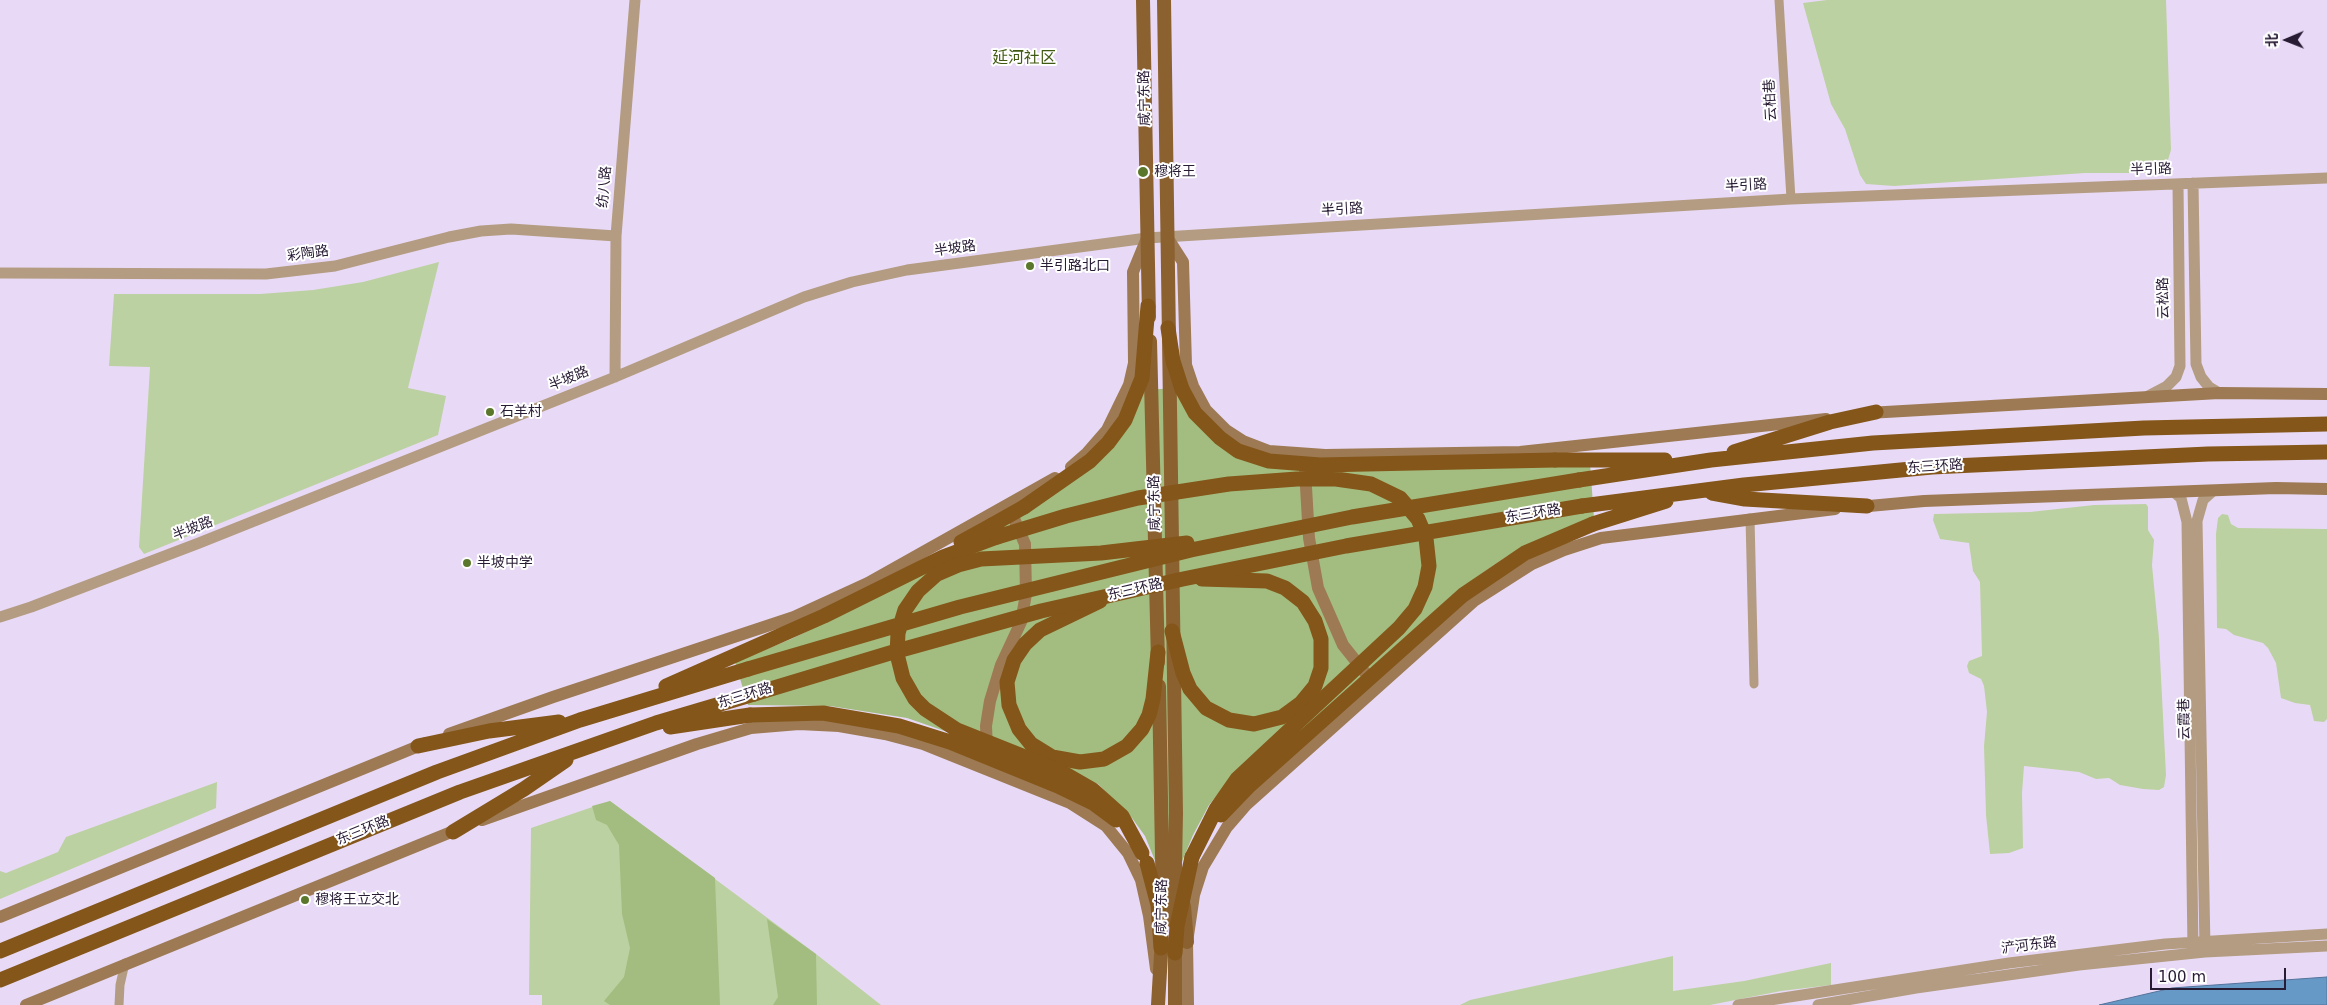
<!DOCTYPE html>
<html>
<head>
<meta charset="utf-8">
<style>
	body { margin:0 }
	#map { position:relative; width:2327px; height:1005px; overflow:hidden; background:#e8daf6; font-family:"DejaVu Sans","Noto Sans SC",sans-serif }
	canvas { display:block }
	.north { position:absolute; left:2262px; top:15px; width:50px; height:50px; -webkit-text-stroke:4px #fff; paint-order:stroke; rotate:269deg; font-size:14px; font-weight:700; line-height:20px; text-align:center; color:#281b34 }
	.north::after { content:''; display:block; margin:auto; width:18px; height:22px; background:#281b34; clip-path:polygon(50% 0,100% 100%,50% 72%,0 100%) }
	.scale { position:absolute; left:2150px; top:968px; width:136px; height:22px; box-sizing:border-box; border:2px solid #281b34; border-top:0; padding-left:6px; font-size:15px; line-height:18px; white-space:nowrap; color:#281b34; -webkit-text-stroke:4px #fff; paint-order:stroke }
</style>
</head>
<body>
<div id="map">
<canvas width="2327" height="1005"></canvas>
<div class="north">北</div>
<div class="scale">100 m</div>
</div>
<script>
const context = document.querySelector('canvas').getContext('2d');
context.lineJoin = 'round';
function fill(path, color) { context.fillStyle = color; context.fill(path, 'evenodd'); }
const poly = rows => new Path2D(rows.map(r => 'M' + r).join(''));
function strokePath(path, color, width, dash) { context.strokeStyle = color; context.lineWidth = width; context.lineCap = dash ? 'butt' : 'round'; context.setLineDash(dash || []); context.stroke(path); }
function write(font, color, halo, rows, align = 'center') {
  context.font = font + ' "DejaVu Sans","Noto Sans SC",sans-serif'; context.lineWidth = 4; context.setLineDash([]); context.textBaseline = 'middle'; context.strokeStyle = halo; context.fillStyle = color; for (const [text, x, y, turn = 0] of rows) {
    context.save(); context.translate(x, y); context.rotate((+turn || 0) * Math.PI / 180); context.textAlign = isNaN(turn) ? turn : align; if (halo) context.strokeText(text, 0, 0); context.fillText(text, 0, 0); context.restore();
  }
}
fill(poly([
	[1827,0,2166,0,2171,150,2168,160,2160,171,2151,173,2085,173,1894,186,1866,184,1860,175,1845,129,1831,104,1803,3],
	[439,262,408,388,446,396,438,435,144,554,139,547,150,367,109,366,114,294,260,294,313,290,363,282],
	[2146,504,2148,507,2148,530,2154,540,2152,565,2159,638,2166,775,2164,787,2159,790,2143,789,2120,785,2109,778,2096,779,2079,772,2024,766,2022,793,2023,848,2009,853,1990,854,1986,815,1984,746,1987,712,1984,686,1981,679,1969,673,1967,666,1969,661,1982,656,1980,582,1973,571,1969,543,1940,539,1933,520,1934,514,2030,512,2094,505],
	[2222,514,2228,515,2231,524,2238,528,2327,529,2327,719,2324,722,2314,721,2310,705,2295,703,2281,698,2276,663,2268,648,2263,643,2234,635,2226,629,2217,628,2216,534,2218,518],
	[217,782,216,808,0,899,0,871,6,873,58,852,66,837],
	[610,801,816,954,881,1005,542,1005,542,995,529,995,531,828],
	[1673,956,1673,991,1744,981,1831,963,1831,985,1781,991,1710,1005,1460,1005,1470,1000]
]), '#bcd1a1');
fill(poly([
	[1176,388,1227,449,1590,463,1594,518,1506,557,1481,574,1455,593,1280,749,1239,768,1209,805,1193,835,1181,864,1156,863,1145,836,1132,818,1098,784,907,718,830,706,748,705,735,662,791,639,853,609,1059,491,1144,390],
	[610,801,715,878,720,1005,610,1005,604,1001,624,977,630,948,622,914,619,845,607,825,596,820,592,806],
	[767,919,816,954,817,1005,773,1005,778,997]
]), '#a3bd80');
const water = poly([
	[2327,977,2327,1005,2099,1005,2172,988,2327,977]
]);
fill(water, '#6799c7');
strokePath(water, '#54739b', 1);
strokePath(poly([
	[1779,0,1791,199],
	[1750,518,1754,684],
	[119,1005,120,985,125,963]
]), '#b49c83', 9);
strokePath(poly([
	[2193,183,2196,364,2201,377,2209,387,2219,393],
	[0,273,266,274,335,266,449,237,481,231,511,229,616,236],
	[615,377,616,236,635,0],
	[2148,396,2167,386,2176,377,2180,366,2178,184],
	[2174,492,2181,498,2187,522,2193,949],
	[0,617,31,607,199,543,615,377,804,297,852,282,907,270,1147,238,1791,199,2327,178],
	[2205,948,2197,521,2203,500,2213,491],
	[1738,1005,2009,963,2165,944,2327,934],
	[1818,1005,1916,988,2079,965,2205,952,2327,946]
]), '#b49c83', 11);
strokePath(poly([
	[1167,237,1183,262,1186,365,1193,386,1206,410,1226,430,1243,441,1269,451,1325,455,1520,452,1826,419],
	[1868,413,2219,393,2327,394],
	[1071,467,1087,453,1107,430,1129,385,1134,363,1133,272,1147,238],
	[1305,470,1309,538,1318,588,1343,645,1375,685],
	[1858,507,1924,501,2276,488,2327,489],
	[449,734,553,697,794,617,868,583,1055,478],
	[987,749,986,726,990,701,1001,665,1021,622,1026,594,1025,544,1008,505],
	[482,820,697,744,751,728,799,724,839,726,885,734,923,744,1070,803,1106,826,1128,853,1141,880,1149,916,1156,969],
	[0,917,426,743],
	[26,1005,461,828],
	[1188,1005,1187,942,1194,895,1203,867,1227,827,1246,805,1474,601,1532,564,1564,550,1601,538,1835,509]
]), '#9d7a54', 12);
strokePath(poly([
	[1143,0,1149,317],
	[1164,0,1176,813,1174,922],
	[1150,341,1158,662],
	[1159,686,1163,911],
	[1184,906,1187,942],
	[1175,943,1175,1005],
	[1158,1005,1162,938]
]), '#8c6130', 14);
strokePath(poly([
	[1168,328,1173,361,1182,389],
	[1734,452,1830,422,1876,412],
	[1555,460,1665,460],
	[1579,480,1711,460,1873,443,2144,428,2327,424],
	[1712,493,1745,499,1867,506],
	[1582,506,1744,485,1932,467,2208,454,2327,452],
	[1024,507,1090,461,1108,443,1125,420,1142,378,1148,306],
	[1593,524,1666,501],
	[961,542,992,525],
	[1100,601,1040,630,1025,644,1014,660,1007,682,1009,705,1019,729,1031,744,1052,757,1080,762,1104,759,1127,746,1142,729,1149,715,1153,699,1158,652],
	[1172,631,1183,673,1190,689,1206,708,1229,720,1254,724,1282,717,1301,703,1315,686,1321,668,1321,639,1315,621,1303,602,1285,588,1267,581,1202,579],
	[666,686,824,616,943,557,997,537],
	[670,727,750,715],
	[418,746,489,731,559,722],
	[453,832,524,789,566,760],
	[1147,863,1158,905,1161,948],
	[0,951,437,772,580,720,748,669],
	[1175,953,1177,926,1192,857],
	[0,980,460,792,656,723,754,694]
]), '#845619', 15);
strokePath(poly([
	[1182,389,1195,413,1220,438,1238,451,1269,461,1320,465,1555,460],
	[992,525,1024,507],
	[997,537,1066,516,1138,498,1229,484,1297,479,1336,479,1371,484,1400,498,1418,519,1426,538,1429,566,1425,587,1415,609,1399,628,1237,779,1216,809,1192,857],
	[748,669,960,607,1191,550,1352,517,1579,480],
	[754,694,890,653,1041,611,1183,579,1346,546,1582,506],
	[750,715,823,713,899,726,950,742,1058,786,1093,803,1116,820],
	[1221,815,1248,787,1463,595,1525,553,1593,524],
	[1142,853,1122,816,1093,790,1060,771,957,730,925,709,915,699,903,678,897,654,898,633,905,610,918,591,937,574,958,565,981,559,1101,553,1187,543]
]), '#845619', 15);
for (const [x, y, r, color] of [
	[1143,172,6,"#5a772b"],
	[1030,266,5,"#5a772b"],
	[490,412,5,"#5a772b"],
	[467,563,5,"#5a772b"],
	[305,900,5,"#5a772b"]
]) { const dot = new Path2D(); dot.arc(x, y, r, 0, 2 * Math.PI); context.fillStyle = color; context.fill(dot); strokePath(dot, '#fff', 2); }
write('14px', '#281b34', '#fff', [
	["咸宁东路",1145,98,-91],
	["云柏巷",1771,100,-93],
	["半引路",2151,170,-2],
	["半引路",1746,186,-3],
	["纺八路",605,187,-85],
	["半引路",1342,210,-3],
	["半坡路",955,249,-8],
	["彩陶路",308,254,-8],
	["云松路",2164,298,-91],
	["半坡路",569,379,-22],
	["东三环路",1935,467,-4],
	["咸宁东路",1155,503,-91],
	["东三环路",1533,514,-9],
	["半坡路",193,529,-21],
	["东三环路",1135,590,-13],
	["东三环路",745,696,-17],
	["云霞巷",2185,719,-91],
	["东三环路",363,831,-22],
	["咸宁东路",1162,907,-89],
	["浐河东路",2029,946,-7]
]);
write('14px', '#281b34', '#fff', [
	["穆将王",1154,172],
	["半引路北口",1040,266],
	["石羊村",500,412],
	["半坡中学",477,563],
	["穆将王立交北",315,900]
], 'left');
write('16px', '#415a13', '#fff', [
	["延河社区",1024,59]
]);
</script>
</body>
</html>
